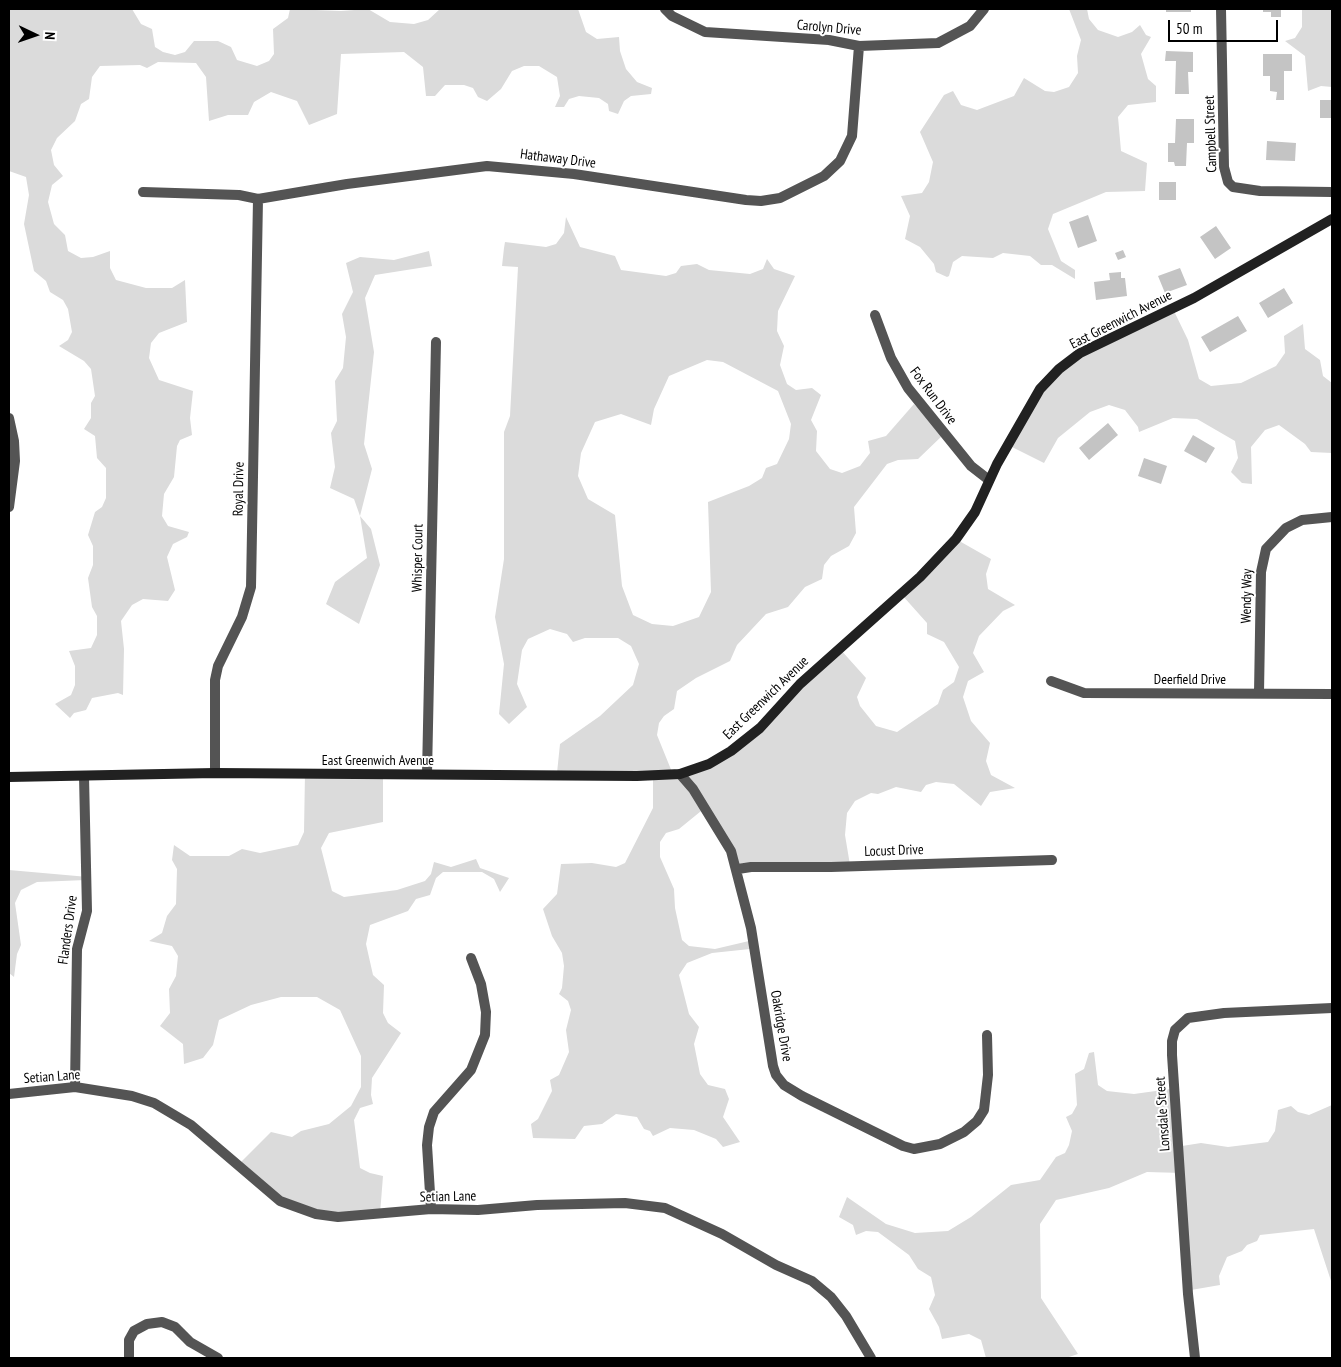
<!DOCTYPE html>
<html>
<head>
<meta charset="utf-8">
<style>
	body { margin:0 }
	#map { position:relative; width:1341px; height:1367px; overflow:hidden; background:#fff; font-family:"PT Sans Narrow",sans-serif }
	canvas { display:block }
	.frame { position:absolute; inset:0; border:10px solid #000; pointer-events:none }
	.north { position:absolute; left:10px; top:10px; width:50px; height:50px; -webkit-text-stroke:4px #fff; paint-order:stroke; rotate:93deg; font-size:14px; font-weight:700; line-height:20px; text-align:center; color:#000 }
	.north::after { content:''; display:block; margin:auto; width:18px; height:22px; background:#000; clip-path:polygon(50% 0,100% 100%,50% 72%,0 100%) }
	.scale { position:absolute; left:1168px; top:20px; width:110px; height:22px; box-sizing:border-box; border:2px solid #000; border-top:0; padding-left:6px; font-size:15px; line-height:18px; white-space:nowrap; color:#000; -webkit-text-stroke:4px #fff; paint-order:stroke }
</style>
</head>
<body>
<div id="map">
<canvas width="1341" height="1367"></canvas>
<div class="frame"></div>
<div class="north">N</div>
<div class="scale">50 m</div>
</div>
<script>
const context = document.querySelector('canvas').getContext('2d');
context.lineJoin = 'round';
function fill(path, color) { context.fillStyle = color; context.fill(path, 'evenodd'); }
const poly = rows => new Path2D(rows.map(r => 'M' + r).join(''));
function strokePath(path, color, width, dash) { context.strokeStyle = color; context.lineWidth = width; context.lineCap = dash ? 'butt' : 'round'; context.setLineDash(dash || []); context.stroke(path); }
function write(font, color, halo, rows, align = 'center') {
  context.font = font + ' "PT Sans Narrow",sans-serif'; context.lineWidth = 4; context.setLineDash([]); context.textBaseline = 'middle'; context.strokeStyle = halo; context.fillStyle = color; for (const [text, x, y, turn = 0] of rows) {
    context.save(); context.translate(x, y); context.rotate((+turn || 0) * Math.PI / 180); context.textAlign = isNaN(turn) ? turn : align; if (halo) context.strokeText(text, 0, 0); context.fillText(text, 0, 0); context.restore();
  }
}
fill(poly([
	[9,9,132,9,141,24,152,29,155,47,163,52,175,55,185,52,194,41,218,41,231,47,237,60,257,66,269,61,274,54,273,29,288,18,290,9,341,11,368,9,390,22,414,24,428,20,440,9,578,9,586,32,597,39,619,37,620,51,626,69,637,82,652,88,651,94,631,96,624,101,618,114,609,111,608,104,599,98,579,96,569,99,564,107,555,107,560,96,557,77,539,66,524,66,512,71,501,89,487,101,478,97,473,88,464,85,445,85,435,96,426,96,423,67,404,52,341,54,337,114,309,125,297,101,271,92,254,102,248,115,228,115,209,121,206,77,196,63,158,62,147,68,140,65,100,66,92,77,89,99,81,104,75,121,57,138,51,150,54,165,63,176,52,185,48,202,54,224,65,235,68,251,81,258,93,257,110,251,110,268,116,280,146,288,172,288,185,280,187,322,159,333,151,343,149,358,159,380,193,391,190,418,192,435,180,440,177,446,174,477,164,494,162,516,168,526,189,532,187,537,173,544,167,557,175,590,168,601,143,599,132,605,121,621,124,649,123,695,118,693,92,698,86,710,74,713,70,718,55,704,71,695,75,685,75,666,69,651,91,648,97,635,97,616,92,607,88,578,93,565,93,546,88,535,95,512,102,507,106,498,106,468,97,458,95,436,84,429,91,418,91,403,95,396,91,369,84,361,59,346,68,340,72,332,68,309,63,300,50,292,46,281,34,271,24,224,29,195,26,177,9,171],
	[1069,9,1087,9,1089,19,1098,30,1118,37,1132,32,1140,25,1146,35,1151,37,1141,54,1148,79,1156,86,1156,102,1128,105,1118,117,1121,151,1147,163,1145,191,1106,192,1053,214,1048,229,1061,261,1075,270,1075,279,1052,265,1041,265,1030,256,1003,253,993,258,962,256,953,262,949,276,947,277,936,272,934,264,920,247,905,239,910,216,901,196,922,193,929,182,933,162,920,132,944,95,953,91,961,105,977,110,1014,96,1024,78,1045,91,1054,92,1069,87,1078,73,1077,56,1081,40],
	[1302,9,1332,9,1332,87,1321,86,1308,91,1305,56,1285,41,1295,38,1302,27],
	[566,217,580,247,615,256,621,270,666,276,676,273,681,266,697,264,709,270,750,274,763,269,767,259,774,269,795,276,778,311,777,331,784,346,780,365,787,384,796,390,812,388,821,395,811,420,817,431,816,451,830,469,842,473,860,466,870,453,868,441,886,436,914,404,943,435,918,459,898,460,887,464,854,507,856,533,849,546,831,556,824,565,822,579,805,587,788,607,766,614,737,645,730,661,696,678,677,691,674,709,664,716,659,723,657,735,672,772,681,773,736,747,840,649,866,678,857,697,860,706,876,726,897,732,938,704,943,690,954,682,959,667,944,642,927,634,927,623,902,595,954,538,991,559,986,574,988,589,1015,605,1003,611,979,636,973,653,984,672,968,681,963,697,971,721,990,743,986,761,991,775,1015,788,990,792,981,806,954,784,936,782,926,785,921,792,896,787,878,794,871,793,855,801,847,813,845,835,850,865,742,869,706,807,679,829,666,833,660,842,660,857,674,889,675,908,682,940,689,946,715,949,749,941,750,949,712,953,687,963,679,975,689,1014,699,1027,694,1044,700,1074,708,1085,725,1089,729,1099,723,1117,740,1142,723,1147,716,1139,694,1130,670,1128,653,1136,650,1131,644,1129,637,1117,616,1114,602,1124,584,1126,575,1139,533,1138,531,1124,538,1119,552,1091,550,1080,559,1075,569,1052,566,1030,571,1010,568,1001,559,994,562,988,564,966,562,953,552,936,543,909,557,894,561,864,592,863,616,867,625,863,653,808,653,776,557,773,560,744,600,716,633,685,639,664,631,646,618,638,585,638,573,642,567,634,550,629,528,639,522,650,517,684,527,707,509,724,499,714,504,664,495,617,504,559,504,432,510,416,518,267,502,266,504,248,505,242,546,247,556,244,564,233],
	[707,360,723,362,778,391,791,424,789,439,777,464,766,468,762,478,749,486,708,502,711,592,699,617,673,626,652,624,633,615,622,586,615,515,588,499,578,476,581,453,595,422,621,414,651,425,654,409,669,376],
	[429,251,432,266,375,275,365,298,374,352,364,444,372,469,360,516,371,529,380,565,359,624,326,604,335,582,367,558,360,516,354,499,330,488,335,467,331,433,337,421,335,381,343,368,346,337,342,314,353,292,346,263,360,257,394,260],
	[1173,309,1188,340,1199,379,1211,386,1241,383,1276,366,1285,353,1284,336,1303,324,1305,349,1320,360,1323,376,1332,383,1332,453,1311,452,1305,444,1279,425,1265,430,1251,447,1252,484,1242,483,1231,472,1238,458,1235,441,1197,419,1173,418,1139,432,1138,427,1125,410,1109,405,1090,412,1058,438,1044,463,1010,446,1011,441,1059,368],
	[305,773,383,774,383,822,329,833,321,848,332,891,344,897,397,890,425,881,431,874,434,862,451,867,476,859,480,868,509,878,500,892,494,879,482,872,443,872,436,878,430,895,416,899,408,911,370,925,366,944,373,975,384,985,383,1013,388,1023,401,1033,372,1078,371,1095,373,1104,360,1108,354,1120,360,1168,370,1173,383,1176,380,1214,362,1216,300,1210,238,1165,271,1132,292,1137,301,1131,329,1124,351,1106,361,1087,361,1056,340,1010,317,997,281,997,251,1005,219,1020,213,1045,203,1058,184,1064,183,1044,160,1026,170,1013,169,989,176,976,178,956,172,946,149,941,162,933,167,916,176,904,177,869,172,860,174,845,190,856,229,856,242,849,260,853,298,845,304,832],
	[9,870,88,877,86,880,37,882,21,890,15,903,21,945,17,954,14,977,9,973],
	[1094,1052,1098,1085,1107,1091,1134,1094,1170,1089,1182,1146,1201,1143,1228,1147,1268,1142,1275,1131,1278,1110,1291,1106,1298,1112,1309,1115,1332,1105,1332,1284,1314,1229,1260,1235,1257,1241,1247,1245,1242,1251,1227,1257,1219,1276,1220,1285,1191,1290,1182,1173,1147,1172,1109,1188,1056,1200,1040,1224,1041,1298,1078,1354,1066,1358,986,1358,981,1340,969,1334,942,1339,939,1327,929,1309,935,1295,931,1277,918,1269,909,1255,878,1232,866,1231,856,1235,853,1225,839,1217,847,1197,886,1224,915,1233,948,1231,971,1217,1011,1185,1040,1180,1056,1157,1065,1153,1069,1145,1072,1131,1066,1117,1072,1114,1077,1105,1075,1074,1084,1069,1089,1053]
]), '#dbdbdb');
fill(poly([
	[1166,9,1191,9,1191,12,1166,12],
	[1263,9,1281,9,1281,17,1271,17,1271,12,1263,12],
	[1166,51,1193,52,1193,72,1188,72,1189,94,1175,94,1176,61,1165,61],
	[1263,54,1292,54,1292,71,1284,71,1284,100,1276,100,1277,92,1270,91,1270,76,1263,76],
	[1320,100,1332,100,1332,118,1320,118],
	[1176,119,1194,119,1194,143,1187,143,1186,166,1175,166,1174,162,1168,162,1168,143,1175,143],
	[1267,141,1296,143,1295,161,1266,160],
	[1159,182,1176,182,1176,200,1159,200],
	[1088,215,1097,241,1078,248,1069,222],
	[1216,226,1231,248,1215,259,1200,237],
	[1123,250,1126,257,1118,260,1115,253],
	[1180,268,1187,285,1165,293,1158,276],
	[1121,272,1121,278,1125,278,1127,296,1096,300,1094,282,1110,280,1109,273],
	[1284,288,1293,303,1268,318,1259,303],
	[1238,316,1247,331,1210,352,1201,337],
	[1108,423,1118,435,1089,460,1079,448],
	[1193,435,1215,448,1206,463,1184,451],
	[1144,458,1167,466,1161,484,1138,476]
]), '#c4c4c4');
strokePath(poly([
	[665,9,672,16,705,32,829,40,859,46,938,43,970,26,984,9],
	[1221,9,1224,167,1228,182,1233,187,1260,191,1332,192],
	[143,192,239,195,258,199,347,184,487,166,574,174,746,200,761,201,780,198,824,176,840,161,852,136,859,46],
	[875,315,891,358,908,388,971,466,989,480],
	[9,418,14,441,15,461,9,507],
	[1051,681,1084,693,1332,694],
	[1259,693,1261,572,1266,549,1286,528,1302,520,1332,517],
	[215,773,215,680,218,666,242,617,251,587,258,199],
	[427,774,436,342],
	[680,774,693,789,731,851,751,928,773,1066,776,1075,784,1085,802,1096,903,1146,914,1149,940,1144,964,1132,977,1121,984,1110,988,1075,987,1035],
	[738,869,751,867,831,867,1052,860],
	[75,1087,77,949,87,911,84,776],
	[9,1094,75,1087,132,1096,154,1103,191,1125,280,1201,316,1214,338,1217,431,1209,478,1210,537,1205,625,1203,665,1208,722,1234,776,1265,812,1281,831,1297,846,1316,871,1358],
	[431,1209,427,1145,429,1127,434,1112,471,1070,485,1035,486,1012,481,984,471,958],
	[129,1358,129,1340,134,1331,147,1324,162,1322,175,1327,190,1342,218,1358],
	[1195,1358,1188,1294,1172,1055,1172,1041,1175,1030,1188,1018,1224,1013,1332,1008]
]), '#545454', 10);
strokePath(poly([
	[9,777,215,773,637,776,680,774,709,764,731,751,760,728,800,684,920,577,956,539,975,512,997,464,1040,389,1059,369,1080,353,1194,298,1332,219]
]), '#212121', 10);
write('14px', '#000', '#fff', [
	["Carolyn Drive",829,28,5],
	["Campbell Street",1211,134,-92],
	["Hathaway Drive",558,159,7],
	["East Greenwich Avenue",1121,320,-27],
	["Fox Run Drive",933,396,53],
	["Royal Drive",239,489,-89],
	["Whisper Court",418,558,-89],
	["Wendy Way",1247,596,-89],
	["Deerfield Drive",1190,680],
	["East Greenwich Avenue",766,698,-44],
	["East Greenwich Avenue",378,761],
	["Locust Drive",894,851,-2],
	["Flanders Drive",68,930,-82],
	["Oakridge Drive",781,1026,80],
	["Setian Lane",52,1077,-4],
	["Lonsdale Street",1163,1114,-94],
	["Setian Lane",448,1197,-1]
]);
</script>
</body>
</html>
